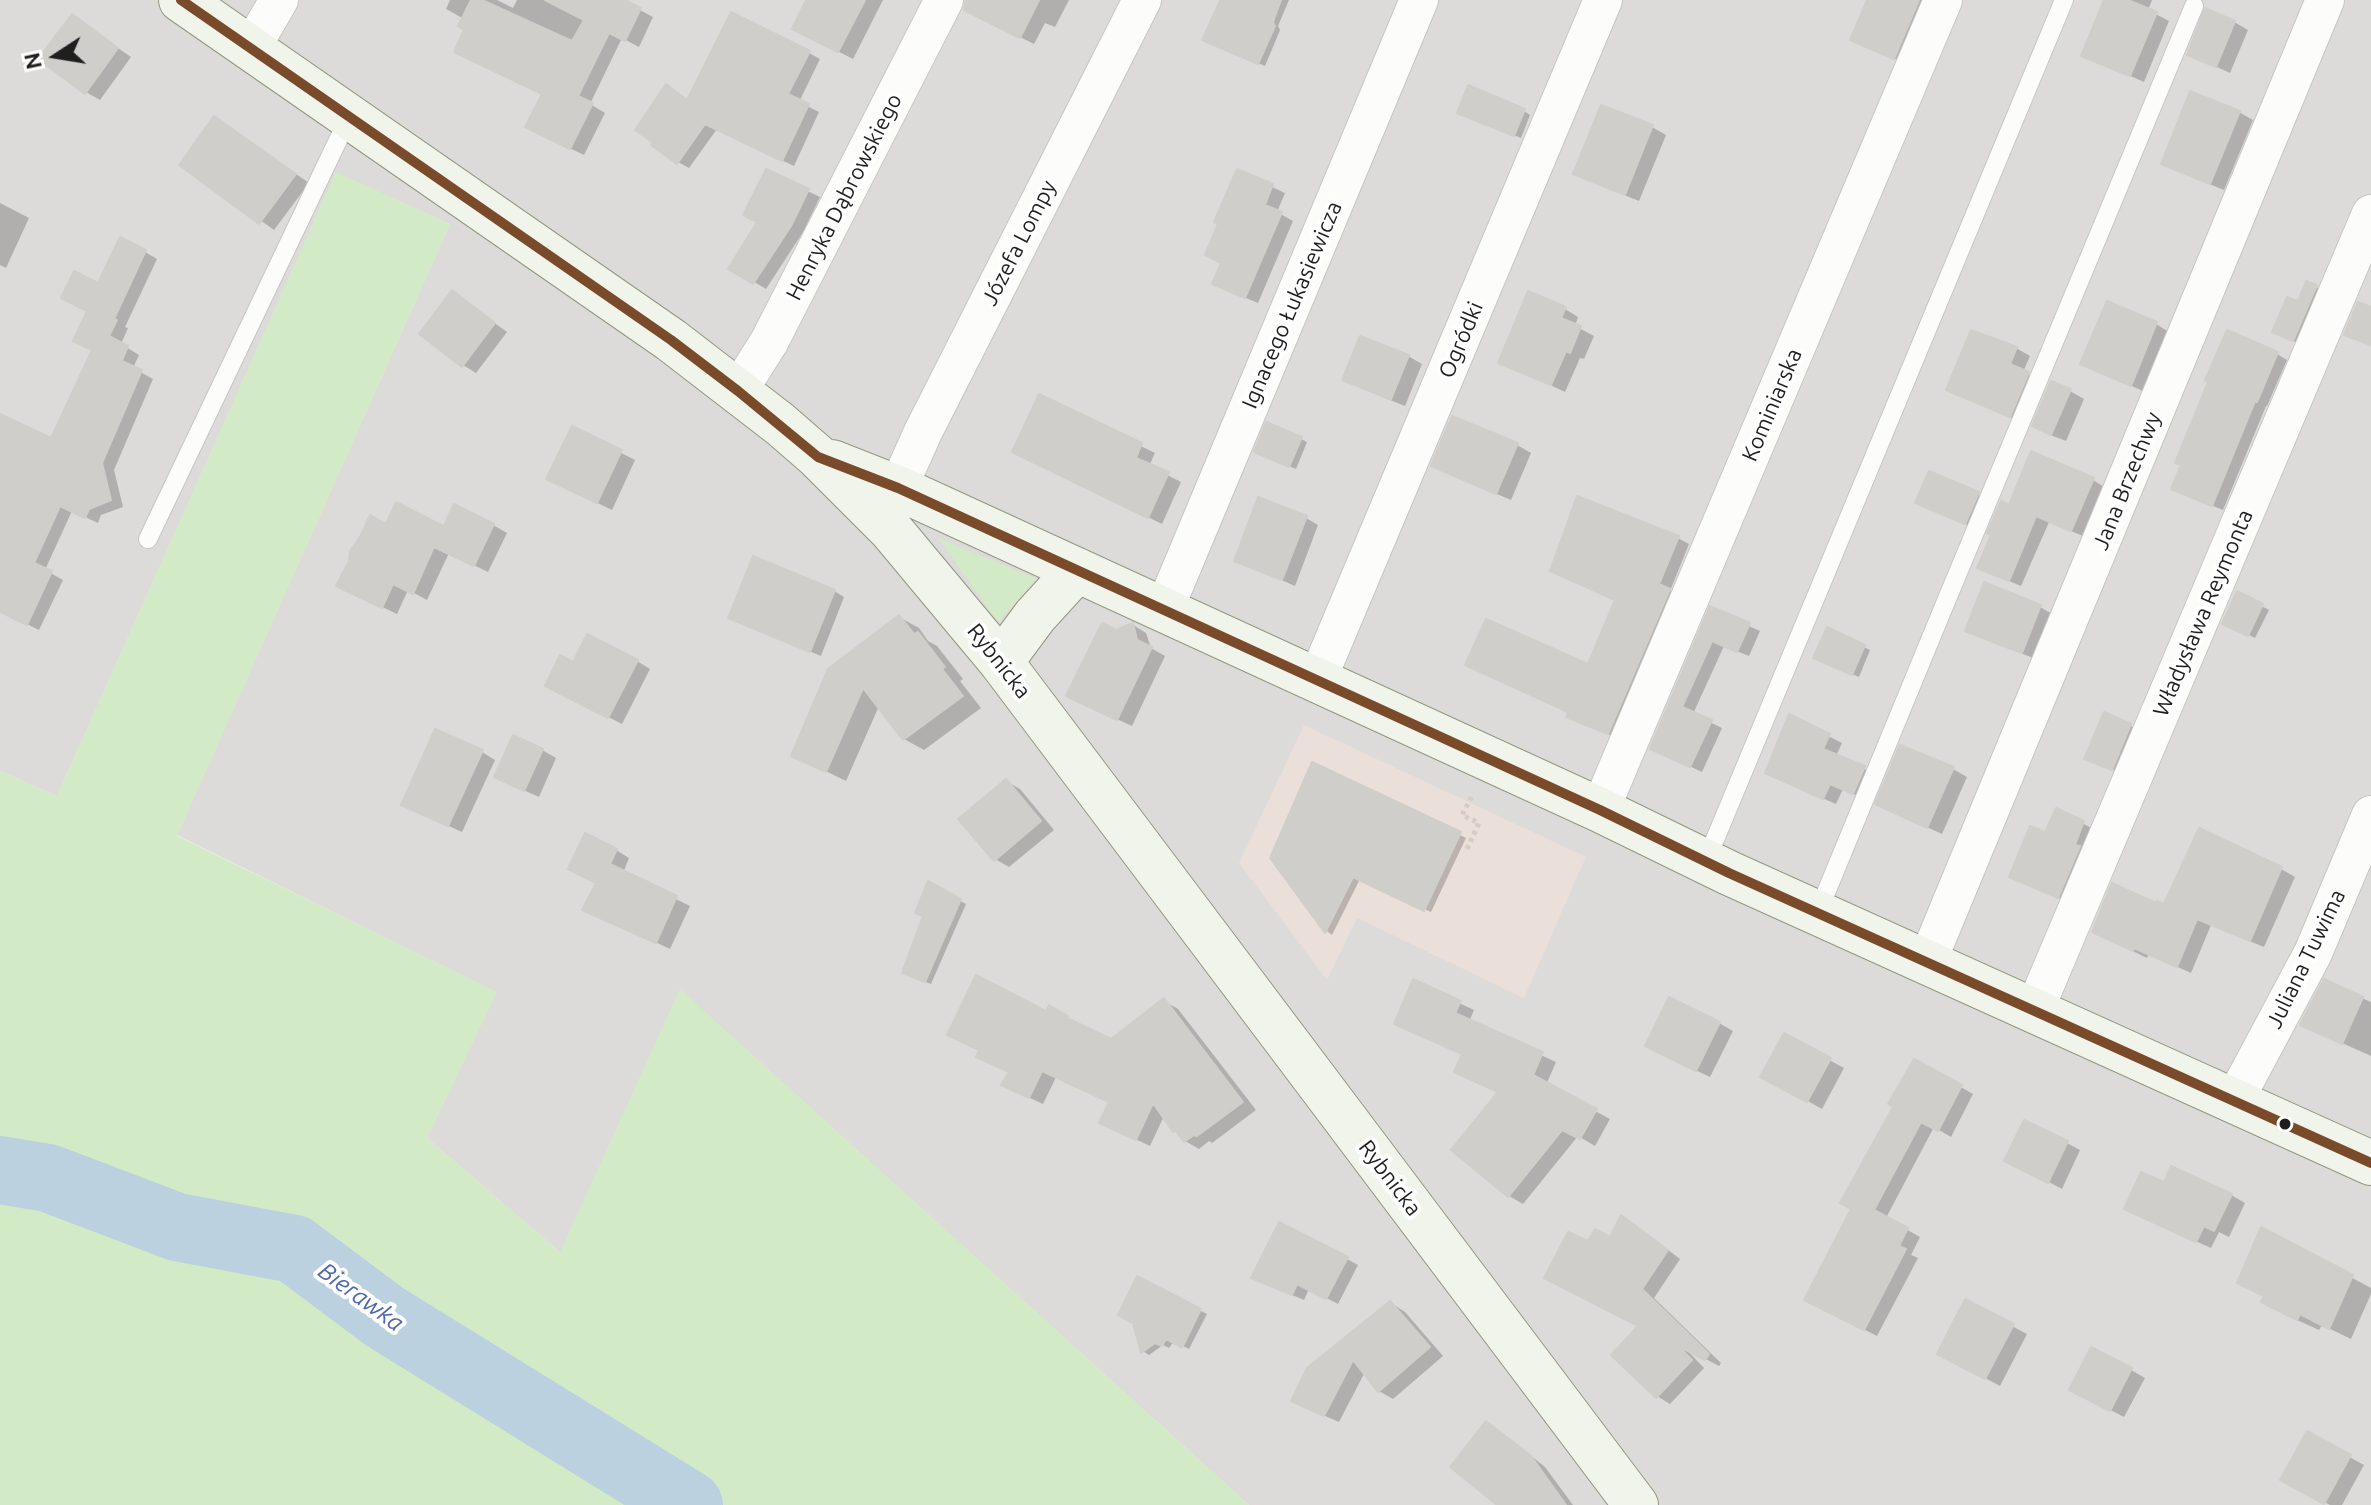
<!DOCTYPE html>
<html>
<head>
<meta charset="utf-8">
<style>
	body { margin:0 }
	#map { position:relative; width:2371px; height:1505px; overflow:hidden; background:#edece7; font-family:Ubuntu,sans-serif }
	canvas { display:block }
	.north { position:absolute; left:16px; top:16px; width:80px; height:80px; -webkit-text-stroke:6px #fff; paint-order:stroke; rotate:258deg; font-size:22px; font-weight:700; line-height:32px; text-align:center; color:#1f1f1f }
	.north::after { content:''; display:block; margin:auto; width:28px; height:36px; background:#1f1f1f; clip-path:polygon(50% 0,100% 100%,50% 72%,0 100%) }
</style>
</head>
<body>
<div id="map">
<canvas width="2371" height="1505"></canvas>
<div class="north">N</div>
</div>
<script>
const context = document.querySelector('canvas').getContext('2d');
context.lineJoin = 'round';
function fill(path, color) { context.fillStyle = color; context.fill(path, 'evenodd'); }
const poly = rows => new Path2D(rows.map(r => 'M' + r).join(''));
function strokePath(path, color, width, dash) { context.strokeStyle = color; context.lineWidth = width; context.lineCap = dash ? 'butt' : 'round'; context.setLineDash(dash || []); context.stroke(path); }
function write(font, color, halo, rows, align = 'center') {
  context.font = font + ' Ubuntu,sans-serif'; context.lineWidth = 8; context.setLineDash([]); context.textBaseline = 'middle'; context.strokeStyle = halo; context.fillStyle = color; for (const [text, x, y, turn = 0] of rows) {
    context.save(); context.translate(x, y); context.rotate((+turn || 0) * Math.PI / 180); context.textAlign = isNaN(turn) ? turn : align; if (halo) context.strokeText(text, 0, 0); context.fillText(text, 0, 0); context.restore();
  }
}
fill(poly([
	[0,0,2371,0,2371,1505,1249,1505,680,990,561,1253,427,1138,496,992,177,835,450,224,336,173,57,796,0,771]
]), '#dcdbd9');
fill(poly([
	[1304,725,1586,857,1524,998,1357,918,1327,980,1239,863]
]), '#ebdfd9');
fill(poly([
	[336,172,450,224,177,836,497,992,427,1138,560,1252,680,989,1249,1505,0,1505,0,771,57,796],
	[938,538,1037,579,998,622]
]), '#d3eac6');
fill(poly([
	[450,0,497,0,513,8,517,0,621,0,653,17,639,47,622,38,590,104,605,113,584,155,540,134,544,94,467,30,464,19,446,9],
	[808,0,883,0,853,59,808,36],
	[984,0,1069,0,1055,27,1045,23,1034,44,990,22],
	[1225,0,1289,0,1278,26,1280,30,1265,66,1210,43],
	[1869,0,1927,0,1907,64,1865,46],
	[2106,0,2152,0,2148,10,2169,21,2144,82,2084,55],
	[72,16,131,57,100,100,86,92],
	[2234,22,2248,30,2230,73,2189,54],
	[809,53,820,59,799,102,819,112,794,166,717,129,689,168,678,162,678,94,689,101],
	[1602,107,1652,127,1666,135,1639,201,1589,181,1575,173],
	[1524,111,1530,115,1521,138,1466,116],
	[2239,112,2253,120,2224,190,2177,171,2163,163],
	[229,127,309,183,274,230,182,164],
	[1238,171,1285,193,1277,212,1293,221,1258,303,1227,290,1223,263],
	[767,172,820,197,803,232,766,289,731,268,759,222],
	[0,203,29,218,6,268,0,265],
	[145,252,157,259,125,327,128,328,121,344,139,355,133,368,153,379,114,470,123,507,101,515,98,523,72,511,45,570,63,580,39,630,0,611,0,416,52,441,94,350,99,286],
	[2316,287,2327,293,2305,346,2286,338],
	[453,293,507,332,476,373,463,365],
	[1565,309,1578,317,1575,326,1594,336,1584,359,1580,358,1565,392,1501,362],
	[2156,324,2169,332,2145,392,2083,364],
	[2016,348,2030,356,2023,372,2042,382,2024,423,1962,397],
	[2277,354,2287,360,2267,406,2266,406,2223,510,2184,494],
	[1408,356,1422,364,1405,406,1358,387,1345,380],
	[2070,391,2084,399,2066,441,2048,434],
	[1040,397,1155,453,1149,466,1181,482,1162,524,1028,459],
	[572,428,635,460,612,510,563,486],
	[1301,439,1307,442,1296,469,1262,455],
	[1517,445,1531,453,1511,500,1447,473,1433,465],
	[2093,480,2104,487,2083,536,2049,522,2021,586,1992,574,1994,535,2010,508],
	[1978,494,1992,502,1980,530,1932,510],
	[397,505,444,529,493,525,507,533,488,572,449,553,427,600,408,590,397,614,353,593],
	[1306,518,1318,525,1295,586,1236,560],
	[1678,538,1689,544,1670,591,1680,597,1620,739,1579,722,1570,713,1589,667],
	[834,591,844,597,821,656,730,618],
	[2238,594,2269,610,2255,638,2225,623],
	[2040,607,2054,615,2036,659,1981,638,1967,630],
	[1711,609,1760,631,1749,656,1724,646,1693,714,1722,728,1702,772,1663,754],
	[899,617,919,628,928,641,937,646,963,679,960,681,981,708,924,750,904,739,879,706,846,781,793,755],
	[1133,625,1146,633,1151,648,1165,656,1132,726,1082,703],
	[1864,647,1870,650,1859,677,1821,661],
	[637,661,650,669,622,724,561,693,574,665],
	[2105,714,2137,729,2119,772,2093,762],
	[1790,717,1842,743,1836,756,1877,775,1867,800,1843,789,1836,804,1780,780],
	[542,750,556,758,539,797,510,784],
	[482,752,495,760,462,832,403,805],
	[1313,765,1466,838,1431,912,1360,879,1332,935,1327,931,1272,858],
	[1953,769,1967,777,1942,834,1892,811],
	[1006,781,1020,789,1054,830,1009,867,995,859],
	[2057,811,2096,830,2071,903,2011,877,2046,834],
	[616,850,629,858,623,873,690,906,670,949,585,909],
	[2281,869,2295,877,2264,947,2211,925,2191,973,2149,954,2147,958,2108,939,2165,907],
	[929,884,966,904,931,984,911,976,925,916],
	[1414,982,1474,1010,1469,1022,1556,1062,1546,1085,1610,1119,1595,1146,1578,1136,1523,1204,1509,1196,1499,1093,1471,1079,1464,1054],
	[2325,982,2371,1002,2371,1056,2315,1031],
	[1164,1001,1178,1009,1256,1110,1212,1143,1209,1141,1199,1149,1185,1141,1164,1116,1150,1146,1102,1123,1111,1103,1056,1077,1043,1104,1017,1092,1049,1008,1111,1042],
	[1719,1023,1733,1031,1710,1077,1661,1054],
	[1785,1036,1844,1068,1822,1109,1763,1076],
	[1915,1061,1973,1094,1951,1137,1934,1127,1886,1218,1920,1237,1911,1255,1918,1258,1877,1336,1819,1306,1853,1209],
	[2067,1143,2080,1150,2062,1189,2017,1165],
	[2231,1195,2245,1203,2229,1237,2219,1232,2211,1248,2140,1216],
	[1635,1225,1680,1259,1654,1298,1721,1363,1719,1366,1685,1348,1704,1368,1670,1404,1657,1396,1641,1326,1589,1244,1611,1240],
	[2262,1230,2371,1288,2371,1294,2351,1339,2322,1325,2319,1330,2284,1314,2264,1302,2266,1297,2239,1283],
	[1347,1259,1358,1265,1338,1304,1309,1289,1304,1300,1264,1283],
	[1138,1279,1207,1314,1189,1349,1174,1341,1169,1348,1163,1345,1149,1355,1143,1351],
	[1966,1302,2027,1334,2000,1386,1953,1361],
	[1391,1303,1405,1312,1443,1356,1393,1399,1379,1391,1365,1372,1339,1422,1307,1408],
	[2131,1370,2145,1378,2124,1417,2085,1397],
	[1487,1423,1500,1431,1545,1467,1573,1505,1500,1505],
	[2308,1434,2364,1465,2342,1505,2330,1505,2283,1479]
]), '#0003');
strokePath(poly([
	[0,1170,48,1178,177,1227,294,1249,385,1317,689,1505]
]), '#bbd1e0', 68);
const building = poly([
	[471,0,482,0,572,41,584,20,545,0,625,0,641,8,625,41,609,33,578,96,593,103,570,149,525,127,542,94,454,52,464,30,458,26,471,0],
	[806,0,865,0,838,52,792,29,806,0],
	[966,0,1039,0,1020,38,964,10,966,0],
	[1231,0,1281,0,1273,22,1275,26,1258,64,1202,40,1220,1,1231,0],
	[1867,0,1919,0,1894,59,1850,40,1867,0],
	[2104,0,2128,0,2157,12,2130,76,2081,56,2104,0],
	[2205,8,2235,21,2216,67,2187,55,2205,8],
	[731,12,810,51,788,94,809,104,782,161,705,124,677,164,651,145,652,142,635,130,666,84,687,100,731,12],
	[72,14,118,48,85,94,38,59,72,14],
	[1468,85,1525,109,1514,136,1457,113,1468,85],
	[2190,91,2240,111,2210,184,2161,164,2190,91],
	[1601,105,1653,125,1625,195,1573,174,1601,105],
	[214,116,296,174,259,224,179,165,214,116],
	[766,169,809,189,791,226,753,284,728,269,757,222,743,215,766,169],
	[1237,169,1273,184,1265,205,1282,212,1245,298,1212,284,1221,263,1205,255,1218,224,1214,222,1237,169],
	[120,237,146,250,114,319,117,320,109,336,128,346,122,361,142,370,102,463,111,500,89,509,85,518,60,506,34,563,52,571,27,625,0,612,0,414,51,438,92,350,73,341,87,311,61,298,74,271,98,283,120,237],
	[2306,281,2317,285,2293,341,2272,332,2287,297,2298,301,2306,281],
	[452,290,495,323,462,367,419,334,452,290],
	[1528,291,1566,307,1561,318,1581,326,1570,353,1566,351,1551,385,1498,363,1528,291],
	[2107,301,2157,322,2131,386,2080,364,2107,301],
	[2358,302,2371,307,2371,345,2344,335,2358,302],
	[1971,330,2017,347,2010,364,2029,372,2010,417,1946,390,1971,330],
	[2227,330,2278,352,2257,402,2255,401,2212,506,2171,489,2181,465,2175,463,2208,382,2205,380,2227,330],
	[1360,336,1409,355,1391,399,1342,380,1360,336],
	[2051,381,2071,389,2051,435,2032,426,2051,381],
	[1039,394,1142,443,1136,458,1169,472,1148,518,1012,452,1039,394],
	[1452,416,1518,443,1496,494,1431,466,1452,416],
	[1266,422,1302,437,1289,467,1254,452,1266,422],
	[572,426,622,450,597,503,546,479,572,426],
	[2031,451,2094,478,2071,531,2036,516,2009,581,1977,568,1991,535,1987,533,2001,501,2009,505,2031,451],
	[1929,471,1979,492,1965,524,1915,503,1929,471],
	[1577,496,1679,536,1659,584,1670,589,1608,734,1566,717,1568,712,1465,665,1486,619,1588,664,1615,600,1550,571,1577,496],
	[1258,497,1307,516,1282,580,1234,561,1258,497],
	[396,502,443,526,413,594,393,584,382,608,336,586,349,561,350,551,361,535,370,515,386,524,396,502],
	[454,504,494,524,474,566,434,547,454,504],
	[753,556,835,590,810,652,728,618,753,556],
	[1984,582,2041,605,2022,653,1965,631,1984,582],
	[2237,591,2263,604,2248,636,2222,624,2237,591],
	[1710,606,1750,623,1737,652,1712,641,1682,707,1712,720,1690,767,1650,749,1710,606],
	[899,615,914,634,918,632,945,667,942,669,963,696,903,740,863,688,826,772,791,756,828,669,899,615],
	[1102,623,1116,630,1133,623,1137,640,1152,647,1117,720,1066,696,1102,623],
	[1827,627,1865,645,1852,675,1813,658,1827,627],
	[587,634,638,660,608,718,545,686,560,655,573,662,587,634],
	[2104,712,2131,724,2112,770,2084,759,2104,712],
	[1789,714,1830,734,1823,749,1865,766,1853,794,1830,784,1823,799,1765,773,1789,714],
	[435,729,483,750,448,826,401,805,435,729],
	[513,735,543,749,524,791,494,777,513,735],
	[1900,745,1954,767,1927,828,1875,804,1900,745],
	[1312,762,1461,832,1424,911,1353,877,1325,933,1270,858,1312,762],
	[1006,779,1041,821,994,861,958,819,1006,779],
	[2056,808,2084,821,2075,845,2080,846,2058,898,2009,877,2030,826,2045,832,2056,808],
	[2199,828,2282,867,2250,941,2197,919,2177,967,2134,948,2133,951,2092,932,2112,883,2156,903,2157,901,2164,904,2199,828],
	[585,833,617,849,610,864,677,896,656,943,582,910,596,883,568,869,585,833],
	[928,881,961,899,925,982,902,973,923,916,915,913,928,881],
	[976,975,1046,1011,1049,1005,1068,1016,1066,1021,1069,1019,1111,1039,1164,998,1243,1102,1197,1136,1194,1135,1184,1142,1175,1130,1173,1132,1153,1103,1136,1140,1099,1123,1109,1102,1042,1071,1029,1098,1001,1085,1009,1072,976,1057,979,1050,947,1035,976,975],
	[1413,979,1461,1001,1455,1013,1543,1052,1533,1075,1597,1109,1580,1139,1562,1130,1508,1197,1451,1150,1498,1092,1454,1072,1462,1054,1394,1024,1413,979],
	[2324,979,2363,997,2342,1044,2300,1025,2324,979],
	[1669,997,1720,1022,1696,1071,1645,1046,1669,997],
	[1784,1033,1831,1058,1807,1102,1760,1077,1784,1033],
	[1914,1059,1962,1085,1938,1131,1921,1122,1874,1210,1908,1228,1899,1246,1906,1249,1864,1330,1804,1300,1851,1209,1840,1203,1893,1107,1888,1104,1914,1059],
	[2024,1120,2068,1141,2048,1183,2004,1161,2024,1120],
	[2171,1166,2232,1194,2214,1231,2204,1226,2196,1242,2124,1209,2141,1172,2164,1182,2171,1166],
	[1621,1215,1668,1250,1642,1289,1709,1354,1705,1360,1678,1346,1692,1360,1656,1398,1611,1355,1638,1326,1544,1278,1568,1232,1588,1241,1595,1229,1610,1237,1621,1215],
	[1279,1222,1348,1257,1326,1299,1297,1284,1292,1295,1251,1278,1279,1222],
	[2261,1227,2353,1275,2329,1329,2300,1314,2297,1320,2261,1302,2264,1296,2237,1283,2261,1227],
	[1137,1276,1201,1309,1182,1348,1166,1339,1162,1346,1155,1343,1141,1353,1133,1323,1118,1315,1137,1276],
	[1965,1299,2014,1324,1985,1379,1937,1354,1965,1299],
	[1390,1301,1430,1347,1378,1392,1353,1360,1324,1416,1291,1401,1307,1368,1390,1301],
	[2091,1347,2132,1368,2110,1411,2069,1390,2091,1347],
	[1486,1421,1531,1456,1566,1505,1497,1505,1450,1467,1486,1421],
	[2307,1431,2351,1455,2324,1504,2280,1480,2307,1431]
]);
fill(building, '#cfceca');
strokePath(building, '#d0cec8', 2);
const lane = poly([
	[148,539,349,117],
	[1706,861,2064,0],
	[1818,912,1942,611,2194,6]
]);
const street = poly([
	[251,48,279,0],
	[738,391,769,342,944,0],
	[898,488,923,432,1142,0],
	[1164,610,1419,0],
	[1317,680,1603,0],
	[1600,810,1943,0],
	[1927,962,2325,0],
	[2034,1011,2371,214],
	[2234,1101,2313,953,2371,815]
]);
const secondary = poly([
	[181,0,671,340,780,424,818,457,891,530,1001,662,1636,1505],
	[832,462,898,488,1600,810,1729,873,2371,1163],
	[1001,662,1035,616,1077,570]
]);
strokePath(lane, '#c6c6c3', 20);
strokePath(street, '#c6c6c3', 40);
strokePath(secondary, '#91977f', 46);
strokePath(poly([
	[1467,849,1479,823,1462,815,1472,796]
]), '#d6cbc7', 5, [4, 4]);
strokePath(lane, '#fcfcfb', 18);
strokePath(street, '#fcfcfb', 38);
strokePath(secondary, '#f1f4ea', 44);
strokePath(poly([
	[181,0,671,340,738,391,818,457,898,488,1600,810,1729,873,2371,1163]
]), '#7a4b2a', 10);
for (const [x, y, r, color] of [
	[2285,1124,7,"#1f1f1f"]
]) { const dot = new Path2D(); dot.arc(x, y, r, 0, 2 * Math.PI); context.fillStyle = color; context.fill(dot); strokePath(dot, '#fff', 3); }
write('22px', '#1f1f1f', '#fff', [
	["Henryka Dąbrowskiego",844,197,-63],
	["Józefa Lompy",1019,243,-63],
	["Ignacego Łukasiewicza",1292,305,-67],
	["Ogródki",1461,340,-67],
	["Kominiarska",1772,405,-67],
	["Jana Brzechwy",2127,481,-68],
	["Władysława Reymonta",2203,613,-67],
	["Rybnicka",999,661,52],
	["Juliana Tuwima",2306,959,-64],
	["Rybnicka",1390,1178,53]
]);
write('italic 24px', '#4c69ae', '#fff', [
	["Bierawka",361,1297,36]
]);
</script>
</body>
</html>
